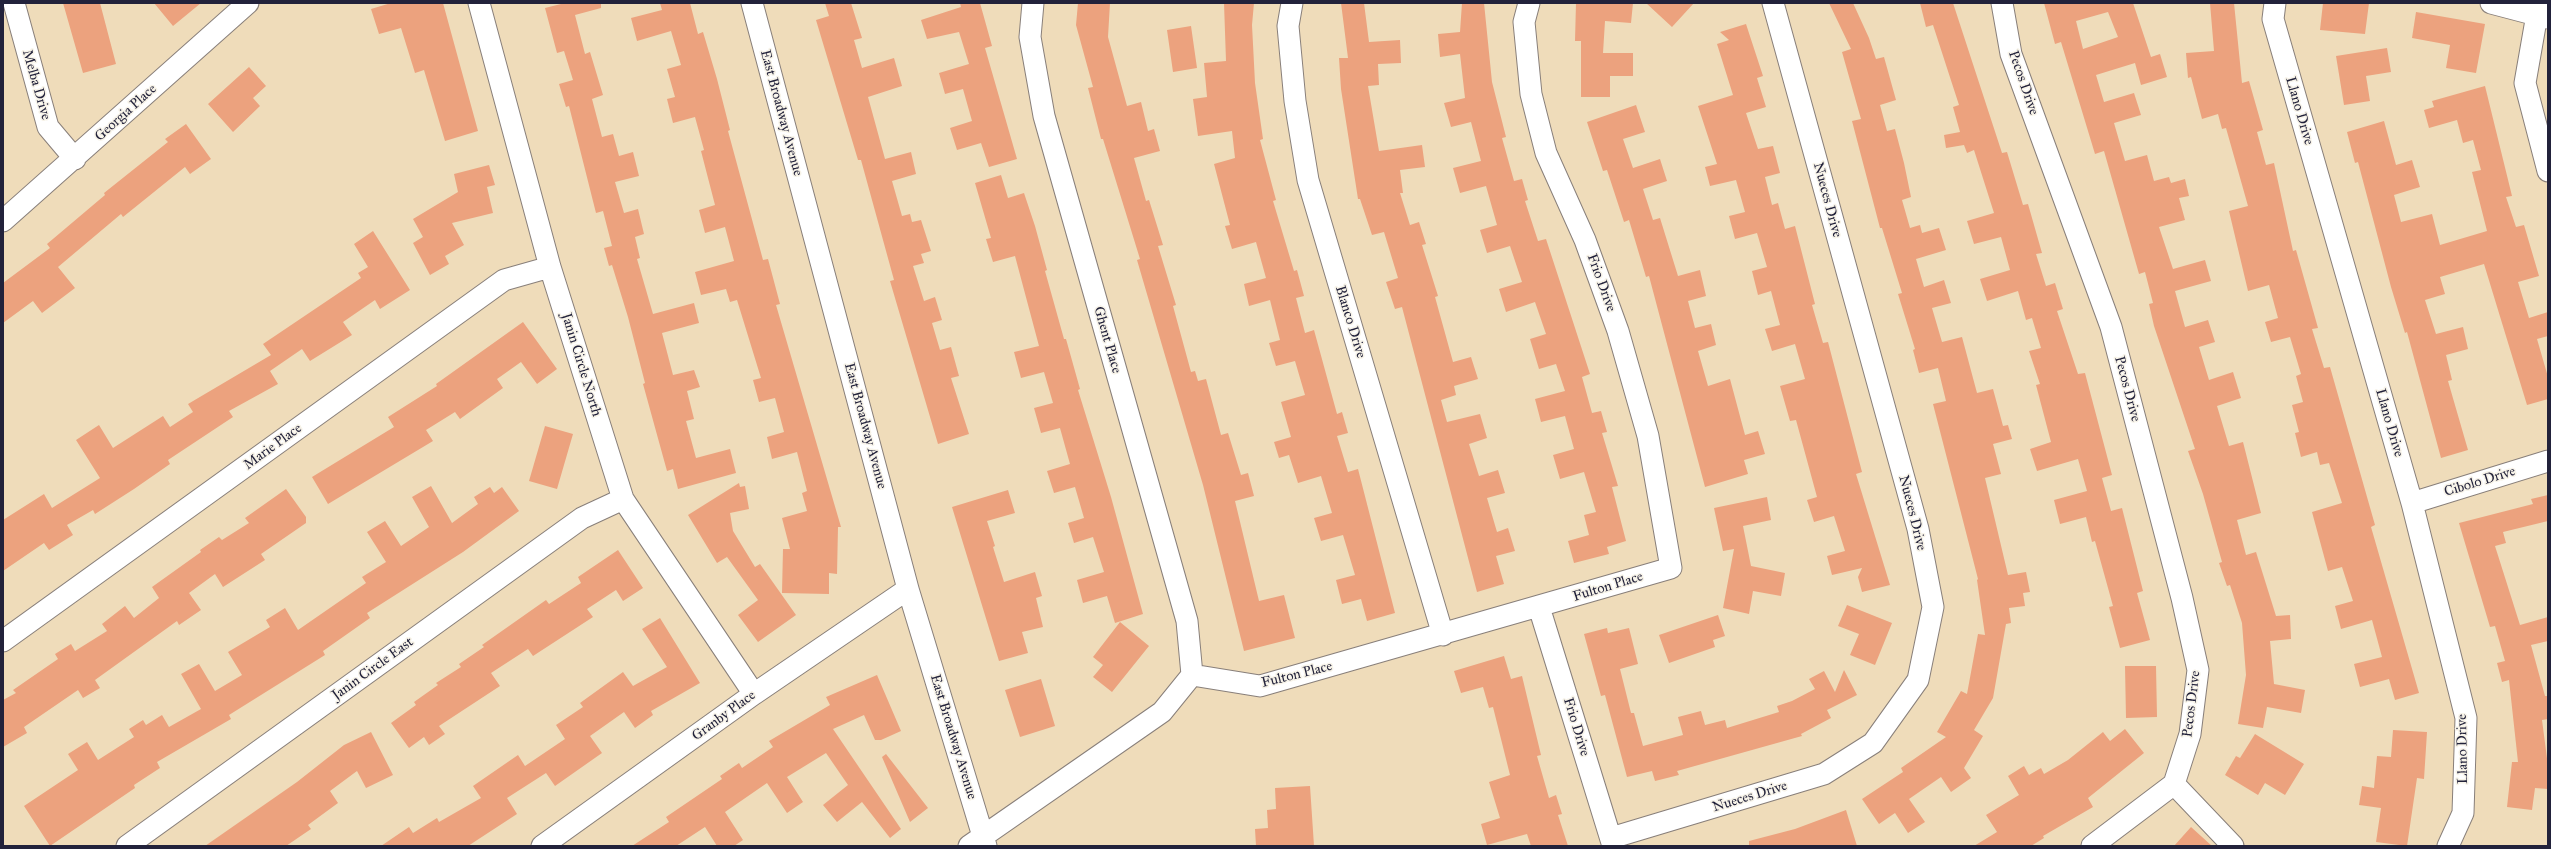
<!DOCTYPE html>
<html>
<head>
<meta charset="utf-8">
<style>
	body { margin:0 }
	#map { position:relative; width:2551px; height:849px; overflow:hidden; background:#efdcba; font-family:"IM FELL Great Primer",serif }
	canvas { display:block }
	.frame { position:absolute; inset:0; border:4px solid #22223b; pointer-events:none }
</style>
</head>
<body>
<div id="map">
<canvas width="2551" height="849"></canvas>
<div class="frame"></div>
</div>
<script>
const context = document.querySelector('canvas').getContext('2d');
context.lineJoin = 'round';
function fill(path, color) { context.fillStyle = color; context.fill(path, 'evenodd'); }
const poly = rows => new Path2D(rows.map(r => 'M' + r).join(''));
function strokePath(path, color, width, dash) { context.strokeStyle = color; context.lineWidth = width; context.lineCap = dash ? 'butt' : 'round'; context.setLineDash(dash || []); context.stroke(path); }
function write(font, color, halo, rows, align = 'center') {
  context.font = font + ' "IM FELL Great Primer",serif'; context.lineWidth = 3; context.setLineDash([]); context.textBaseline = 'middle'; context.strokeStyle = halo; context.fillStyle = color; for (const [text, x, y, turn = 0] of rows) {
    context.save(); context.translate(x, y); context.rotate((+turn || 0) * Math.PI / 180); context.textAlign = isNaN(turn) ? turn : align; if (halo) context.strokeText(text, 0, 0); context.fillText(text, 0, 0); context.restore();
  }
}
fill(poly([
	[63,3,100,3,116,64,83,73],
	[154,3,201,3,173,26],
	[391,3,443,3,478,131,445,141,424,70,415,73,401,28,379,34,371,9],
	[565,3,601,3,601,8,575,15,585,54,590,52,603,95,592,99,602,137,613,134,619,156,633,152,639,176,615,182,624,213,638,209,644,234,635,237,640,258,637,259,653,314,694,303,699,323,662,333,673,375,694,370,700,387,687,391,694,419,686,421,696,458,730,449,736,473,678,489,673,469,667,471,643,384,645,383,628,317,612,265,609,266,604,248,612,246,603,211,596,213,569,106,566,107,559,84,573,80,564,51,557,53,545,8],
	[660,3,690,3,698,34,703,32,717,79,730,130,728,131,763,260,768,259,780,304,776,305,841,527,838,527,837,574,829,573,829,594,782,593,783,549,790,549,782,518,807,511,802,493,807,491,797,452,772,459,767,437,784,432,775,398,759,402,753,380,761,378,737,300,730,302,726,289,701,295,695,272,734,261,725,227,705,233,699,210,715,205,701,151,704,150,695,117,673,123,667,99,675,97,667,69,681,65,671,31,637,41,631,18,662,10],
	[825,3,851,3,862,38,854,40,862,68,894,58,902,86,868,97,885,159,911,152,916,174,892,181,902,216,910,214,912,222,921,220,931,251,921,254,924,263,913,266,924,301,935,297,942,320,932,323,940,350,951,347,959,376,951,378,969,434,938,444,890,281,894,280,861,160,858,160,816,20,829,16],
	[960,3,980,3,992,46,985,48,1017,159,989,167,981,143,957,150,950,128,972,121,963,89,945,94,939,73,969,64,959,32,927,39,921,20,961,7],
	[1078,3,1110,3,1108,37,1127,106,1141,102,1148,131,1154,129,1160,151,1134,158,1146,201,1149,200,1163,245,1158,246,1176,305,1173,306,1191,372,1195,371,1198,381,1206,379,1221,435,1228,433,1241,475,1248,473,1254,496,1235,501,1259,601,1284,595,1295,638,1244,651,1203,485,1137,260,1140,259,1103,139,1101,139,1088,88,1093,87,1076,25],
	[1224,3,1254,3,1252,25,1255,83,1263,139,1260,140,1276,200,1273,201,1294,271,1297,270,1304,296,1296,298,1305,333,1314,330,1337,414,1342,412,1348,433,1337,436,1348,472,1358,469,1395,613,1367,621,1361,599,1342,604,1336,580,1355,575,1343,535,1321,541,1314,518,1332,513,1321,476,1298,483,1289,455,1279,458,1274,442,1291,437,1281,402,1305,395,1295,361,1276,366,1269,343,1280,340,1270,300,1249,306,1244,284,1266,278,1256,242,1232,249,1225,226,1230,225,1214,164,1235,158,1232,131,1198,136,1193,99,1207,97,1204,63,1226,61],
	[1341,3,1364,3,1369,42,1400,40,1401,63,1378,64,1379,85,1368,86,1379,151,1422,145,1425,167,1400,170,1403,193,1400,193,1410,225,1419,222,1426,244,1422,245,1438,296,1435,297,1453,362,1471,357,1478,379,1454,386,1456,395,1441,400,1447,422,1480,414,1487,438,1469,444,1479,476,1498,470,1505,493,1487,498,1497,532,1508,528,1515,551,1496,556,1504,584,1477,592,1402,307,1395,309,1386,282,1398,278,1384,232,1372,235,1360,199,1358,199,1341,89,1339,58,1348,58],
	[1462,3,1484,3,1492,82,1506,137,1502,138,1514,181,1522,179,1528,200,1525,201,1538,241,1546,239,1590,374,1582,377,1592,413,1601,411,1607,432,1602,433,1618,486,1612,487,1626,541,1607,547,1609,554,1574,563,1568,541,1589,535,1584,515,1596,512,1584,472,1560,479,1553,455,1574,449,1565,416,1541,422,1535,399,1565,391,1556,364,1539,369,1530,339,1546,334,1535,302,1506,312,1499,289,1522,282,1510,246,1487,253,1480,230,1497,225,1486,186,1460,193,1453,168,1481,161,1471,122,1451,127,1444,103,1465,98,1460,54,1440,57,1438,34,1460,32],
	[1576,3,1633,3,1631,23,1605,21,1603,53,1633,53,1633,76,1610,76,1610,97,1581,97,1581,41,1575,41],
	[1646,3,1694,3,1672,27],
	[1829,3,1853,3,1869,38,1876,59,1884,57,1896,100,1880,105,1887,131,1895,129,1904,163,1911,197,1902,200,1910,228,1920,225,1922,233,1939,228,1946,250,1916,259,1924,287,1944,280,1951,303,1932,308,1942,342,1962,337,1977,393,1993,389,2003,426,2008,425,2012,439,1993,444,2001,474,1985,478,2008,575,2026,572,2030,592,2023,593,2025,606,2009,608,2011,623,2006,624,1993,698,1974,730,1983,736,1964,768,1971,778,1951,792,1941,777,1909,799,1925,822,1908,833,1895,813,1879,824,1862,799,1903,772,1901,768,1946,737,1937,732,1961,691,1967,694,1978,634,1985,635,1977,580,1978,579,1933,404,1946,401,1938,368,1919,373,1913,350,1915,349,1898,294,1902,293,1882,228,1880,228,1852,121,1861,119,1842,52,1851,49],
	[1920,3,1953,3,2002,153,2007,152,2023,205,2028,204,2042,253,2036,254,2046,286,2055,283,2063,309,2057,311,2078,374,2085,373,2112,475,2102,478,2111,511,2122,508,2143,591,2137,593,2150,640,2120,648,2109,607,2113,606,2095,541,2092,542,2086,517,2060,524,2054,500,2087,491,2078,459,2037,471,2030,449,2051,442,2036,385,2040,384,2029,351,2041,348,2032,318,2026,320,2018,291,1987,301,1980,279,2010,270,2001,237,1974,244,1967,221,1994,213,1974,150,1967,153,1964,145,1946,148,1944,135,1960,132,1953,107,1959,105,1933,25,1926,27],
	[2044,3,2133,3,2151,57,2160,54,2167,77,2141,85,2135,63,2096,75,2104,102,2134,93,2141,115,2114,123,2125,161,2147,155,2154,181,2169,177,2171,183,2185,179,2189,196,2179,198,2185,220,2159,227,2173,269,2205,260,2211,281,2175,291,2185,327,2208,320,2215,342,2199,347,2209,380,2233,372,2241,398,2217,406,2229,446,2243,442,2261,513,2237,520,2246,555,2256,552,2276,616,2290,615,2291,639,2270,641,2274,684,2305,690,2301,713,2267,707,2263,728,2238,724,2246,675,2242,623,2230,585,2227,586,2219,563,2222,562,2203,494,2188,451,2195,449,2154,326,2149,304,2153,303,2145,272,2139,274,2104,151,2095,154,2061,42,2055,44],
	[2108,12,2118,37,2083,49,2076,21],
	[2210,3,2234,3,2242,83,2249,81,2263,130,2257,132,2266,165,2274,163,2293,251,2296,250,2318,328,2312,329,2324,368,2330,367,2375,525,2371,527,2419,693,2395,700,2389,679,2360,687,2354,664,2382,657,2372,620,2341,629,2335,606,2353,601,2342,567,2328,571,2312,512,2342,503,2329,463,2320,465,2317,452,2301,457,2295,433,2299,432,2292,405,2303,402,2296,376,2301,374,2290,337,2271,342,2265,322,2278,318,2269,285,2248,291,2229,211,2248,206,2226,128,2222,129,2218,114,2202,119,2191,77,2188,78,2186,53,2214,51],
	[2323,3,2369,3,2365,34,2320,30],
	[2416,12,2485,24,2476,73,2446,68,2450,45,2412,38],
	[1746,24,1763,76,1757,78,1766,107,1746,113,1758,149,1773,146,1780,173,1765,177,1772,205,1778,203,1785,229,1795,226,1815,304,1812,305,1823,343,1828,342,1862,472,1856,474,1890,585,1862,592,1858,577,1862,568,1832,575,1827,556,1845,551,1834,516,1814,522,1807,500,1817,497,1796,420,1790,421,1780,386,1805,379,1795,344,1772,351,1765,329,1780,325,1771,291,1758,295,1752,271,1767,267,1757,233,1735,239,1729,216,1745,212,1736,180,1710,186,1705,167,1717,164,1698,106,1733,95,1717,44,1729,40,1720,32],
	[1191,26,1197,68,1173,72,1167,30],
	[2387,48,2391,72,2366,76,2370,101,2344,105,2336,56],
	[249,67,266,86,253,98,260,106,233,132,208,104],
	[2485,86,2512,196,2506,197,2516,227,2524,225,2539,276,2518,282,2529,318,2548,312,2548,336,2537,339,2548,377,2548,399,2527,405,2484,264,2440,277,2445,294,2425,300,2436,334,2463,327,2468,349,2446,355,2452,380,2448,381,2468,450,2441,458,2407,332,2405,333,2391,287,2358,162,2355,163,2347,132,2384,121,2396,165,2412,160,2420,187,2394,195,2401,222,2432,214,2440,245,2487,231,2472,172,2481,170,2473,140,2463,143,2457,120,2429,128,2424,110,2434,107,2432,101],
	[1636,105,1645,132,1623,139,1633,168,1660,159,1667,181,1643,189,1653,220,1660,218,1678,276,1700,270,1706,296,1688,301,1695,328,1711,324,1716,345,1698,351,1708,386,1730,379,1745,435,1758,431,1765,454,1744,460,1748,474,1705,487,1649,276,1646,277,1629,220,1624,222,1607,170,1603,171,1587,122],
	[186,124,211,159,190,174,185,167,123,217,121,214,58,267,75,288,42,313,33,301,3,323,3,283,50,248,47,244,105,195,104,193,168,142,165,139],
	[489,165,495,185,487,187,493,213,452,223,464,245,445,256,449,264,430,275,413,243,423,237,413,219,458,192,454,174],
	[1001,175,1008,198,1024,193,1035,226,1047,270,1045,271,1064,339,1066,339,1080,389,1078,390,1111,497,1143,614,1115,623,1107,596,1083,603,1077,580,1104,572,1093,537,1074,543,1068,523,1084,518,1075,487,1054,493,1047,471,1070,464,1060,428,1041,433,1034,408,1053,403,1044,372,1021,378,1014,352,1039,346,1015,256,993,262,986,239,991,238,975,183],
	[373,231,410,290,380,309,375,300,343,322,352,335,310,361,302,349,270,371,278,384,229,411,233,417,168,460,170,464,134,489,95,514,93,510,67,525,73,535,49,550,44,543,3,571,3,520,44,494,52,508,100,478,76,440,99,425,113,448,163,416,170,427,193,412,188,404,271,355,263,344,361,278,358,273,368,267,354,244],
	[523,322,557,369,537,384,521,362,497,379,503,388,460,419,455,412,426,430,433,441,328,504,312,477,394,427,388,417,437,386,436,384],
	[545,426,573,434,557,489,529,481],
	[739,483,740,487,745,486,749,509,730,513,733,531,755,567,760,564,796,615,758,642,738,615,758,600,727,557,717,563,688,515],
	[431,486,452,523,478,504,474,497,490,487,494,493,502,487,519,511,463,552,367,613,370,618,323,651,325,655,229,715,231,719,157,762,160,768,134,785,135,788,50,846,24,806,78,770,68,754,87,742,98,760,134,737,129,729,143,720,146,725,162,715,169,727,201,709,181,674,199,664,215,691,242,675,228,652,270,627,266,620,285,608,298,630,366,583,362,577,386,562,367,532,385,521,401,546,429,527,412,497],
	[286,489,306,517,306,523,261,554,265,560,223,587,215,574,189,593,201,610,179,625,177,621,95,680,100,688,83,698,78,690,24,727,27,733,3,747,3,700,16,693,13,690,58,659,55,654,71,644,75,651,107,631,102,624,125,606,134,618,159,598,152,587,201,552,200,550,219,537,222,540,249,523,245,518],
	[1008,490,1015,513,987,521,995,546,993,547,1004,582,1035,572,1042,596,1036,598,1043,627,1022,632,1028,653,999,661,952,507],
	[2548,495,2548,521,2503,532,2506,543,2495,546,2520,625,2548,617,2548,641,2531,645,2545,696,2548,696,2548,719,2542,720,2548,766,2548,789,2535,788,2532,810,2507,807,2512,762,2518,762,2509,680,2502,682,2497,663,2505,661,2495,626,2490,627,2459,523,2533,504,2531,499],
	[1767,497,1771,520,1743,526,1751,566,1785,573,1781,596,1753,591,1749,614,1723,608,1734,549,1723,551,1714,508],
	[618,550,643,588,623,601,616,590,587,609,593,617,533,656,528,649,491,673,500,686,439,726,445,734,429,745,424,737,409,748,391,723,416,705,414,702,438,685,436,683,461,667,459,664,484,647,482,645,546,600,549,604,581,583,578,577],
	[1847,605,1892,623,1875,665,1850,655,1859,634,1838,626],
	[1718,615,1725,636,1713,640,1715,647,1669,663,1659,635],
	[660,618,700,683,651,711,653,715,635,728,624,712,590,736,602,753,555,786,546,773,507,798,517,814,468,846,381,846,409,827,413,833,437,818,439,822,481,798,473,786,518,755,525,766,565,739,556,725,583,707,580,703,623,672,633,686,667,667,642,629],
	[1120,622,1149,646,1112,692,1093,677,1103,665,1093,657],
	[1607,628,1608,633,1629,628,1638,664,1620,669,1631,713,1634,713,1643,746,1683,735,1678,717,1701,711,1705,725,1725,720,1727,728,1779,712,1777,706,1792,701,1815,689,1809,679,1824,671,1835,692,1844,670,1857,695,1827,710,1831,718,1801,734,1802,736,1677,771,1679,775,1655,781,1652,771,1627,777,1605,695,1601,696,1584,634],
	[1504,656,1511,679,1522,676,1541,755,1537,756,1549,798,1556,795,1562,814,1558,815,1568,846,1531,846,1527,834,1487,845,1481,824,1500,818,1489,782,1510,775,1493,707,1489,708,1483,687,1461,693,1454,671],
	[2125,666,2156,666,2157,717,2126,718],
	[877,675,901,731,881,740,875,740,864,715,833,729,901,829,890,838,862,802,837,822,823,805,848,785,826,753,787,777,803,802,787,813,767,783,725,812,743,840,734,846,717,846,705,827,676,846,632,846,669,822,666,817,722,779,720,776,739,763,742,768,773,747,769,741,830,705,826,697],
	[1041,679,1055,726,1020,737,1005,690],
	[2125,729,2144,753,2088,798,2093,807,2043,836,2044,838,2031,846,1974,846,1997,832,1986,815,2019,795,2008,776,2024,766,2029,775,2041,768,2044,774,2068,760,2103,732,2110,741],
	[2393,730,2427,732,2424,779,2417,778,2407,846,2376,842,2381,808,2359,805,2362,786,2374,788,2377,756,2391,757],
	[371,732,393,775,366,788,357,771,330,791,338,803,308,825,311,829,286,846,205,846,297,782,344,745],
	[2255,734,2304,764,2285,795,2265,783,2258,795,2225,775,2236,756,2240,758],
	[886,754,928,808,910,822,882,757],
	[1310,786,1314,846,1256,846,1255,829,1268,828,1267,810,1276,809,1275,788],
	[1846,810,1857,846,1749,846,1749,841,1795,829],
	[2191,827,2212,846,2174,846]
]), '#eca27e');
const minor = poly([
	[14,3,48,127,75,159],
	[479,3,550,267,623,499,754,694],
	[752,3,908,589,986,846],
	[1033,3,1030,37,1044,116,1187,621,1192,675],
	[1292,3,1288,26,1295,101,1308,180,1443,635],
	[2002,3,2011,54,2111,327,2182,598,2198,670,2190,734,2174,784],
	[2275,3,2273,19,2412,503,2466,718,2463,813,2448,846],
	[2491,3,2548,18],
	[2539,3,2525,83,2548,171],
	[3,221,248,3],
	[2412,503,2548,461],
	[1539,607,1613,846],
	[3,641,504,280,550,267],
	[2174,784,2233,846],
	[1611,838,1824,774,1873,743,1918,680,1933,607,1918,529,1773,3],
	[127,846,582,518,623,499],
	[542,846,754,694,908,589],
	[969,846,1162,712,1192,675,1260,686,1671,568,1648,436,1618,331,1585,240,1546,153,1531,94,1524,22,1529,3],
	[2092,846,2174,784]
]);
strokePath(minor, '#887f7a', 23);
strokePath(minor, '#fff', 21);
write('14px', '#22223b', '#f7f3e8', [
	["Pecos Drive",2023,83,71],
	["Melba Drive",36,85,74],
	["Llano Drive",2299,111,74],
	["Georgia Place",126,113,-42],
	["East Broadway Avenue",781,113,75],
	["Nueces Drive",1827,200,75],
	["Frio Drive",1601,283,70],
	["Blanco Drive",1350,322,73],
	["Ghent Place",1107,340,74],
	["Janin Circle North",581,365,73],
	["Pecos Drive",2127,389,75],
	["Llano Drive",2389,423,74],
	["East Broadway Avenue",865,426,75],
	["Marie Place",273,447,-36],
	["Cibolo Drive",2480,482,-17],
	["Nueces Drive",1912,513,76],
	["Fulton Place",1608,587,-17],
	["Janin Circle East",373,669,-36],
	["Fulton Place",1297,675,-14],
	["Pecos Drive",2192,704,-83],
	["Granby Place",724,716,-36],
	["Frio Drive",1576,727,73],
	["East Broadway Avenue",953,737,73],
	["Llano Drive",2463,749,-91],
	["Nueces Drive",1750,797,-17]
]);
</script>
</body>
</html>
